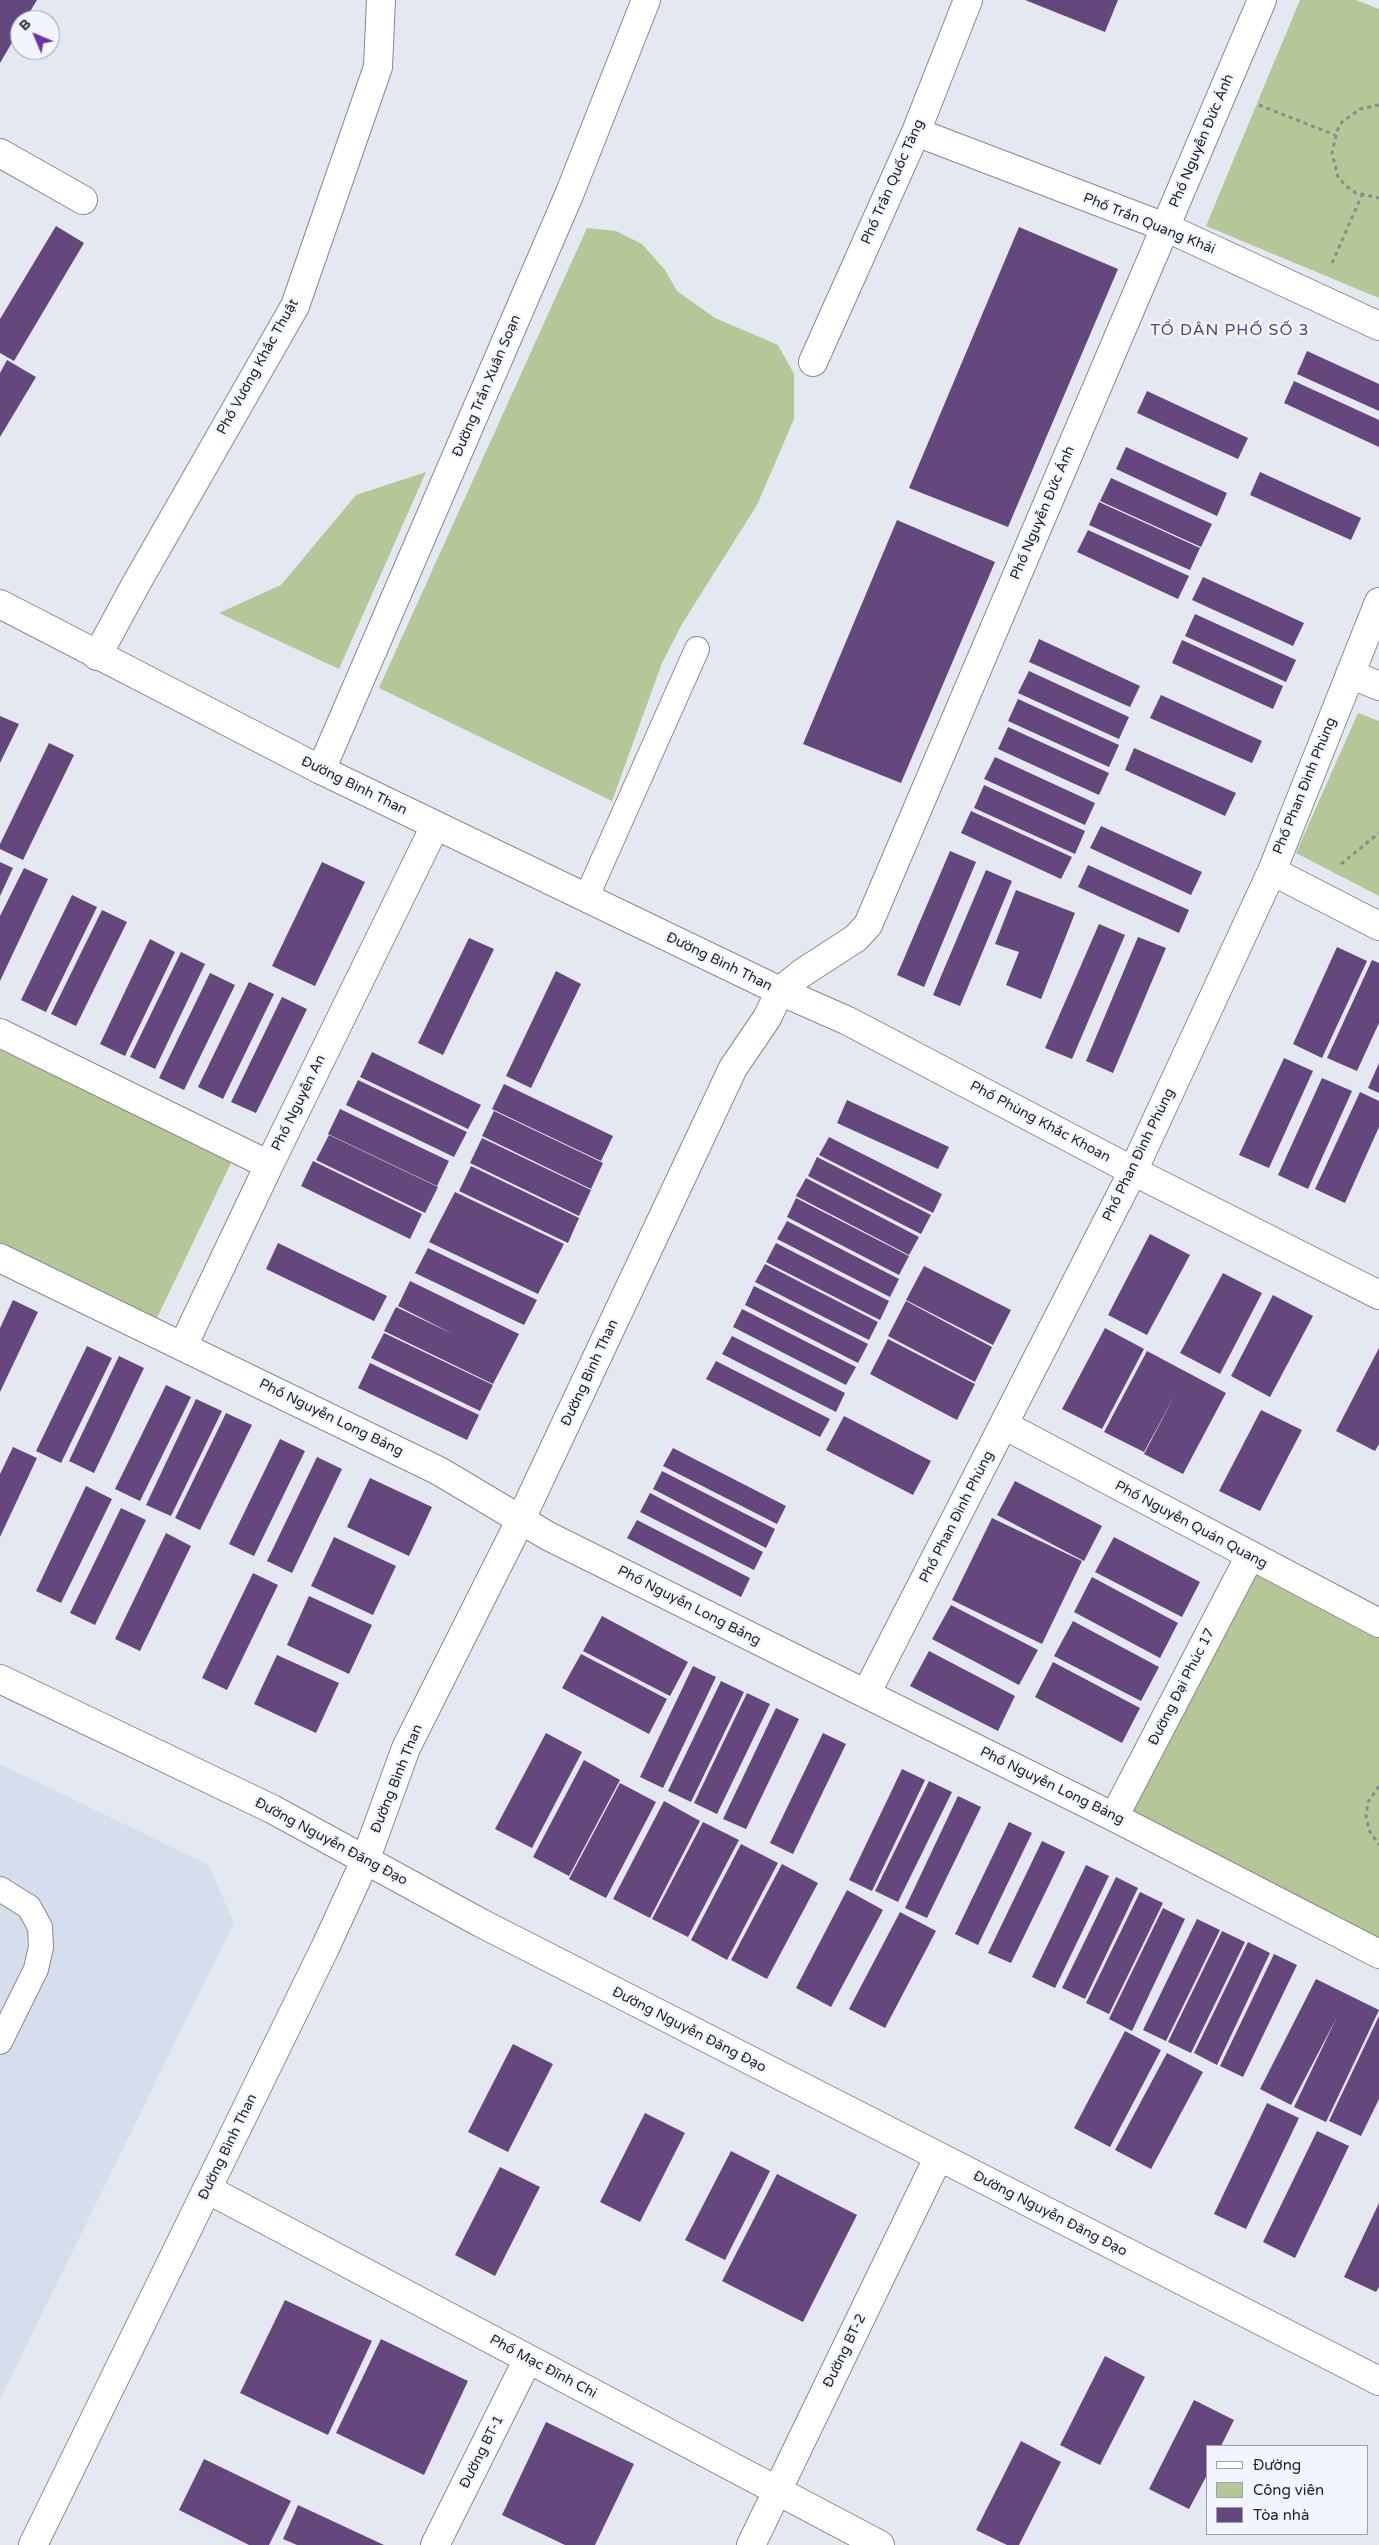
<!DOCTYPE html>
<html>
<head>
<meta charset="utf-8">
<style>
	body { margin:0 }
	#map { position:relative; width:1379px; height:2545px; overflow:hidden; background:#e4e8f1; font-family:"Varela Round",sans-serif }
	canvas { display:block }
	.legend { position:absolute; left:1206px; top:2445px; width:162px; height:90px; box-sizing:border-box; background:#f1f5ff; border:1px solid #9fa1a9; margin:0; padding:6px 9px; list-style:none; font-size:15px; color:#232428 }
	.legend li { display:flex; align-items:center; gap:10px; height:25px }
	.legend b { width:25px; border:1px solid #9fa1a9 }
	.north { position:absolute; left:10px; top:10px; width:50px; height:50px; box-sizing:border-box; background:#f1f5ff; border:1px solid #9fa1a9; border-radius:50%; rotate:315deg; font-size:14px; font-weight:700; line-height:20px; text-align:center; color:#232428 }
	.north::after { content:''; display:block; margin:auto; width:18px; height:22px; background:#6c34aa; clip-path:polygon(50% 0,100% 100%,50% 72%,0 100%) }
</style>
</head>
<body>
<div id="map">
<canvas width="1379" height="2545"></canvas>
<ul class="legend">
<li><b style="height:6px;background:#fff"></b>Đường</li>
<li><b style="height:14px;background:#b5c796"></b>Công viên</li>
<li><b style="height:14px;background:#64487d"></b>Tòa nhà</li>
</ul>
<div class="north">B</div>
</div>
<script>
const context = document.querySelector('canvas').getContext('2d');
context.lineJoin = 'round';
function fill(path, color) { context.fillStyle = color; context.fill(path, 'evenodd'); }
const poly = rows => new Path2D(rows.map(r => 'M' + r).join(''));
function strokePath(path, color, width, dash) { context.strokeStyle = color; context.lineWidth = width; context.lineCap = dash ? 'butt' : 'round'; context.setLineDash(dash || []); context.stroke(path); }
function write(font, color, halo, rows, align = 'center') {
  context.font = font + ' "Varela Round",sans-serif'; context.lineWidth = 5; context.setLineDash([]); context.textBaseline = 'middle'; context.strokeStyle = halo; context.fillStyle = color; for (const [text, x, y, turn = 0] of rows) {
    context.save(); context.translate(x, y); context.rotate((+turn || 0) * Math.PI / 180); context.textAlign = isNaN(turn) ? turn : align; if (halo) context.strokeText(text, 0, 0); context.fillText(text, 0, 0); context.restore();
  }
}
fill(poly([
	[0,1764,209,1865,234,1923,0,2399]
]), '#d6dded');
fill(poly([
	[1300,0,1356,0,1379,9,1379,298,1206,226],
	[587,228,616,231,642,244,665,270,677,291,715,318,778,345,794,374,794,419,757,505,682,624,662,663,612,801,379,688],
	[426,472,339,669,219,613,281,585,356,495],
	[1358,713,1379,721,1379,896,1296,853],
	[0,1050,232,1161,156,1320,0,1245],
	[1250,1556,1379,1623,1379,1954,1114,1817]
]), '#b5c796');
fill(poly([
	[0,0,37,0,25,20,20,20,20,29,0,63],
	[1025,0,1118,0,1105,32],
	[56,226,84,243,14,361,0,353,0,319],
	[1019,227,1118,269,1008,527,909,488],
	[1307,351,1379,384,1379,411,1297,374],
	[7,360,36,377,0,437,0,373],
	[1294,381,1379,420,1379,447,1284,403],
	[1147,391,1248,438,1238,459,1137,413],
	[1126,447,1227,493,1217,516,1116,469],
	[1260,472,1361,518,1351,540,1250,495],
	[1111,478,1212,524,1201,547,1100,501],
	[1099,502,1200,548,1190,570,1089,525],
	[897,520,995,562,901,783,803,744],
	[1088,530,1189,576,1178,599,1077,552],
	[1203,577,1304,623,1293,646,1192,600],
	[1195,614,1296,660,1286,682,1185,636],
	[1039,639,1140,686,1130,707,1029,662],
	[1182,640,1283,686,1273,709,1172,663],
	[1029,671,1129,717,1119,739,1018,693],
	[1161,695,1262,741,1252,763,1150,718],
	[1018,699,1119,745,1109,767,1008,721],
	[0,716,19,724,0,763],
	[1008,727,1109,773,1099,795,998,749],
	[49,743,74,755,23,860,0,849,0,844],
	[1134,748,1236,793,1225,816,1125,770],
	[995,757,1095,803,1085,825,984,779],
	[984,785,1085,831,1075,854,974,808],
	[971,811,1072,857,1061,879,961,833],
	[1101,826,1202,872,1191,895,1090,848],
	[950,851,976,862,924,987,897,975],
	[0,862,13,868,0,896],
	[322,862,365,882,315,986,272,966],
	[1088,865,1189,910,1179,933,1078,887],
	[24,868,48,879,0,981,0,916],
	[986,870,1012,881,960,1006,933,995],
	[1016,890,1075,913,1041,999,1006,985,1019,952,995,944],
	[72,895,97,907,46,1012,21,1000],
	[102,910,127,922,76,1026,51,1014],
	[1099,924,1125,935,1072,1059,1045,1048],
	[1138,937,1166,948,1113,1073,1086,1061],
	[469,938,494,949,443,1055,418,1043],
	[150,939,175,952,125,1056,100,1044],
	[1337,947,1367,961,1322,1058,1293,1044],
	[181,952,205,964,155,1069,130,1057],
	[1372,960,1379,963,1379,1023,1357,1071,1327,1058],
	[556,971,581,984,531,1088,506,1076],
	[210,973,235,985,184,1090,159,1078],
	[249,982,274,994,223,1099,198,1087],
	[282,997,307,1009,256,1113,231,1102],
	[372,1052,481,1105,468,1129,360,1077],
	[1284,1058,1313,1071,1269,1168,1239,1155],
	[1379,1063,1379,1093,1368,1088],
	[1322,1078,1352,1091,1308,1189,1278,1175],
	[358,1080,467,1132,454,1157,346,1105],
	[504,1084,613,1136,601,1161,492,1109],
	[1360,1092,1379,1101,1379,1127,1345,1203,1315,1189],
	[847,1100,949,1147,938,1169,837,1123],
	[340,1109,449,1161,437,1186,328,1134],
	[494,1111,603,1163,591,1189,482,1136],
	[329,1135,438,1187,425,1213,316,1160],
	[829,1137,942,1194,933,1213,819,1155],
	[482,1138,591,1190,579,1216,470,1163],
	[817,1157,931,1215,921,1234,808,1176],
	[313,1161,422,1214,410,1239,301,1186],
	[471,1166,579,1218,568,1243,459,1191],
	[806,1178,919,1237,909,1255,796,1196],
	[455,1192,564,1244,538,1294,429,1242],
	[796,1198,909,1256,899,1275,787,1217],
	[787,1221,899,1279,890,1297,777,1239],
	[1150,1234,1190,1255,1147,1335,1108,1315],
	[278,1243,387,1296,374,1321,266,1269],
	[776,1243,889,1301,880,1320,766,1262],
	[428,1248,537,1300,524,1325,415,1273],
	[765,1264,878,1322,869,1340,755,1282],
	[924,1266,1011,1310,993,1345,906,1300],
	[1223,1273,1262,1293,1220,1374,1180,1353],
	[410,1281,519,1334,493,1384,384,1331,396,1307,455,1335,398,1306],
	[754,1286,868,1344,858,1363,745,1305],
	[1273,1295,1313,1316,1270,1397,1231,1376],
	[13,1300,38,1312,0,1392,0,1328],
	[906,1301,992,1347,975,1382,888,1336],
	[742,1309,856,1367,846,1385,733,1327],
	[1105,1328,1144,1349,1102,1429,1062,1409],
	[384,1333,493,1385,480,1411,371,1358],
	[732,1336,845,1393,836,1412,722,1354],
	[888,1339,975,1384,957,1420,870,1374],
	[87,1346,112,1358,61,1463,36,1451],
	[1379,1348,1379,1444,1375,1451,1336,1431],
	[1147,1351,1226,1393,1183,1474,1144,1454,1175,1395,1144,1452,1104,1432],
	[119,1356,144,1368,94,1473,69,1461],
	[716,1361,830,1419,820,1437,706,1379],
	[370,1363,479,1415,467,1440,358,1388],
	[166,1385,191,1397,140,1501,115,1489],
	[196,1399,222,1411,171,1516,146,1505],
	[1261,1410,1302,1430,1260,1511,1219,1491],
	[226,1413,252,1425,200,1530,175,1518],
	[844,1416,931,1461,913,1495,826,1450],
	[280,1439,305,1451,254,1556,229,1544],
	[13,1447,37,1458,0,1537,0,1474],
	[673,1448,786,1506,777,1524,663,1466],
	[317,1457,342,1469,292,1573,267,1561],
	[662,1471,775,1529,766,1548,653,1489],
	[370,1478,432,1507,409,1556,347,1527],
	[1015,1481,1102,1526,1084,1561,997,1515],
	[86,1486,112,1499,61,1603,36,1591],
	[650,1493,763,1552,754,1570,640,1512],
	[121,1508,146,1520,95,1625,70,1613],
	[992,1518,1082,1561,1042,1644,952,1600],
	[637,1520,750,1578,741,1597,627,1538],
	[166,1533,191,1546,140,1651,115,1639],
	[334,1537,396,1566,373,1615,311,1586],
	[1114,1537,1200,1582,1182,1617,1095,1572],
	[253,1573,278,1585,227,1690,202,1678],
	[1092,1577,1178,1623,1160,1658,1074,1612],
	[309,1596,372,1625,349,1674,287,1645],
	[951,1605,1038,1650,1019,1685,932,1639],
	[602,1616,688,1662,670,1696,583,1651],
	[1073,1621,1159,1667,1141,1701,1054,1656],
	[929,1651,1015,1696,998,1731,910,1686],
	[581,1654,667,1699,649,1734,562,1688],
	[277,1655,339,1683,316,1733,254,1704],
	[1053,1662,1140,1708,1122,1743,1035,1697],
	[693,1666,716,1677,663,1788,640,1777],
	[721,1681,744,1692,691,1802,668,1791],
	[747,1693,770,1704,717,1814,694,1803],
	[776,1708,799,1719,746,1829,723,1819],
	[546,1733,582,1752,532,1848,495,1829],
	[823,1733,846,1744,793,1854,770,1843],
	[584,1760,620,1780,569,1876,533,1857],
	[902,1769,925,1780,872,1891,849,1880],
	[929,1781,952,1792,898,1902,875,1891],
	[620,1783,656,1802,606,1898,569,1879],
	[958,1796,981,1807,927,1918,905,1908],
	[664,1801,700,1821,650,1918,613,1899],
	[703,1822,739,1840,688,1937,652,1919],
	[1009,1822,1032,1833,978,1945,955,1934],
	[1042,1841,1065,1852,1011,1963,988,1953],
	[741,1844,778,1863,727,1960,691,1940],
	[782,1864,818,1883,767,1979,731,1960],
	[1086,1865,1109,1876,1055,1988,1032,1977],
	[1116,1877,1138,1888,1085,1999,1062,1988],
	[847,1890,883,1910,831,2007,796,1988],
	[1140,1892,1163,1903,1109,2014,1086,2003],
	[1163,1908,1185,1919,1132,2031,1109,2019],
	[900,1912,936,1931,885,2028,849,2009],
	[1197,1919,1220,1930,1166,2041,1143,2030],
	[1222,1931,1245,1942,1191,2053,1168,2042],
	[1248,1942,1270,1953,1217,2065,1194,2053],
	[1274,1954,1297,1965,1243,2077,1220,2066],
	[1316,1979,1379,2010,1326,2122,1294,2107,1337,2017,1291,2105,1260,2089],
	[1379,2016,1379,2099,1361,2136,1329,2121],
	[1125,2031,1161,2050,1110,2147,1074,2128],
	[513,2044,553,2064,508,2152,468,2132],
	[1167,2053,1203,2072,1151,2169,1115,2150],
	[1267,2103,1299,2118,1246,2229,1214,2214],
	[645,2113,685,2133,640,2222,600,2202],
	[1317,2131,1349,2146,1295,2258,1263,2242],
	[731,2151,770,2171,725,2260,685,2240],
	[500,2167,540,2187,495,2276,455,2255],
	[777,2174,857,2215,803,2322,722,2281],
	[1379,2203,1379,2287,1376,2292,1344,2277],
	[285,2300,372,2341,328,2435,240,2393],
	[381,2339,468,2381,424,2475,336,2433],
	[1105,2356,1145,2377,1100,2465,1060,2445],
	[1194,2400,1234,2420,1221,2446,1208,2446,1208,2473,1189,2509,1149,2489],
	[546,2422,634,2464,595,2545,565,2545,502,2515],
	[1021,2441,1061,2462,1019,2545,1007,2545,976,2530],
	[204,2459,291,2501,269,2545,249,2545,179,2510],
	[298,2505,384,2545,297,2545,283,2539]
]), '#64487d');
const service = poly([
	[587,896,697,649],
	[0,1889,29,1907,40,1927,41,1947,36,1969,0,2042]
]);
const minor = poly([
	[1262,0,868,925,856,938,802,973,780,991,848,1021,1133,1171,1379,1295],
	[916,132,1165,227,1379,326],
	[0,153,83,200],
	[813,362,916,132,968,0],
	[97,656,136,584,295,306,378,67,381,0],
	[1350,674,1379,686],
	[321,770,569,195,646,0],
	[1272,871,1379,926],
	[0,1033,269,1165,435,826],
	[0,1258,439,1471,548,1536,1114,1817,1379,1954],
	[183,1346,269,1165],
	[1004,1425,1379,1623],
	[866,1694,1133,1171,1272,871,1379,602],
	[1114,1817,1250,1556],
	[207,2189,880,2545],
	[435,2545,528,2359],
	[751,2545,938,2158]
]);
const tertiary = poly([
	[0,604,321,770,780,991,767,1018,733,1068,521,1519,406,1748,365,1861,325,1948,33,2545]
]);
const secondary = poly([
	[0,1679,272,1809,481,1923,1379,2381]
]);
strokePath(service, '#878a93', 26);
strokePath(minor, '#878a93', 30);
strokePath(tertiary, '#878a93', 30);
strokePath(secondary, '#878a93', 30);
strokePath(poly([
	[1259,105,1335,135],
	[1379,105,1360,109,1342,122,1337,131,1332,153,1338,177,1346,186,1356,193,1379,198],
	[1332,263,1362,195],
	[1341,864,1379,833],
	[1379,1786,1368,1802,1366,1816,1369,1830,1379,1845]
]), '#898b92', 3, [4, 4]);
strokePath(service, '#fff', 24);
strokePath(minor, '#fff', 28);
strokePath(tertiary, '#fff', 28);
strokePath(secondary, '#fff', 28);
write('14px', '#232428', '#f1f5ff', [
	["Phố Nguyễn Đức Ánh",1202,141,-67],
	["Phố Trần Quốc Tảng",893,182,-66],
	["Phố Trần Quang Khải",1149,224,22],
	["Phố Vương Khắc Thuật",258,367,-61],
	["Đường Trần Xuân Soạn",487,386,-67],
	["Phố Nguyễn Đức Ánh",1043,513,-67],
	["Đường Bình Than",354,786,26],
	["Phố Phan Đình Phùng",1305,786,-68],
	["Đường Bình Than",719,962,26],
	["Phố Nguyễn An",299,1103,-64],
	["Phố Phùng Khắc Khoan",1040,1122,28],
	["Phố Phan Đình Phùng",1139,1155,-64],
	["Đường Bình Than",590,1373,-65],
	["Phố Nguyễn Long Bảng",331,1418,26],
	["Phố Phan Đình Phùng",957,1517,-63],
	["Phố Nguyễn Quán Quang",1191,1525,28],
	["Phố Nguyễn Long Bảng",689,1606,27],
	["Đường Đại Phúc 17",1182,1687,-63],
	["Đường Bình Than",397,1779,-68],
	["Phố Nguyễn Long Bảng",1052,1786,26],
	["Đường Nguyễn Đăng Đạo",331,1842,28],
	["Đường Nguyễn Đăng Đạo",689,2030,27],
	["Đường Bình Than",228,2147,-64],
	["Đường Nguyễn Đăng Đạo",1050,2214,27],
	["Đường BT-2",845,2351,-64],
	["Phố Mạc Đĩnh Chi",543,2367,28],
	["Đường BT-1",482,2452,-63]
]);
context.letterSpacing = '1px';
write('16px', '#573e7a', '#f1f5ff', [
	["TỔ DÂN PHỐ SỐ 3",1230,331]
]);
context.letterSpacing = '0px';
</script>
</body>
</html>
